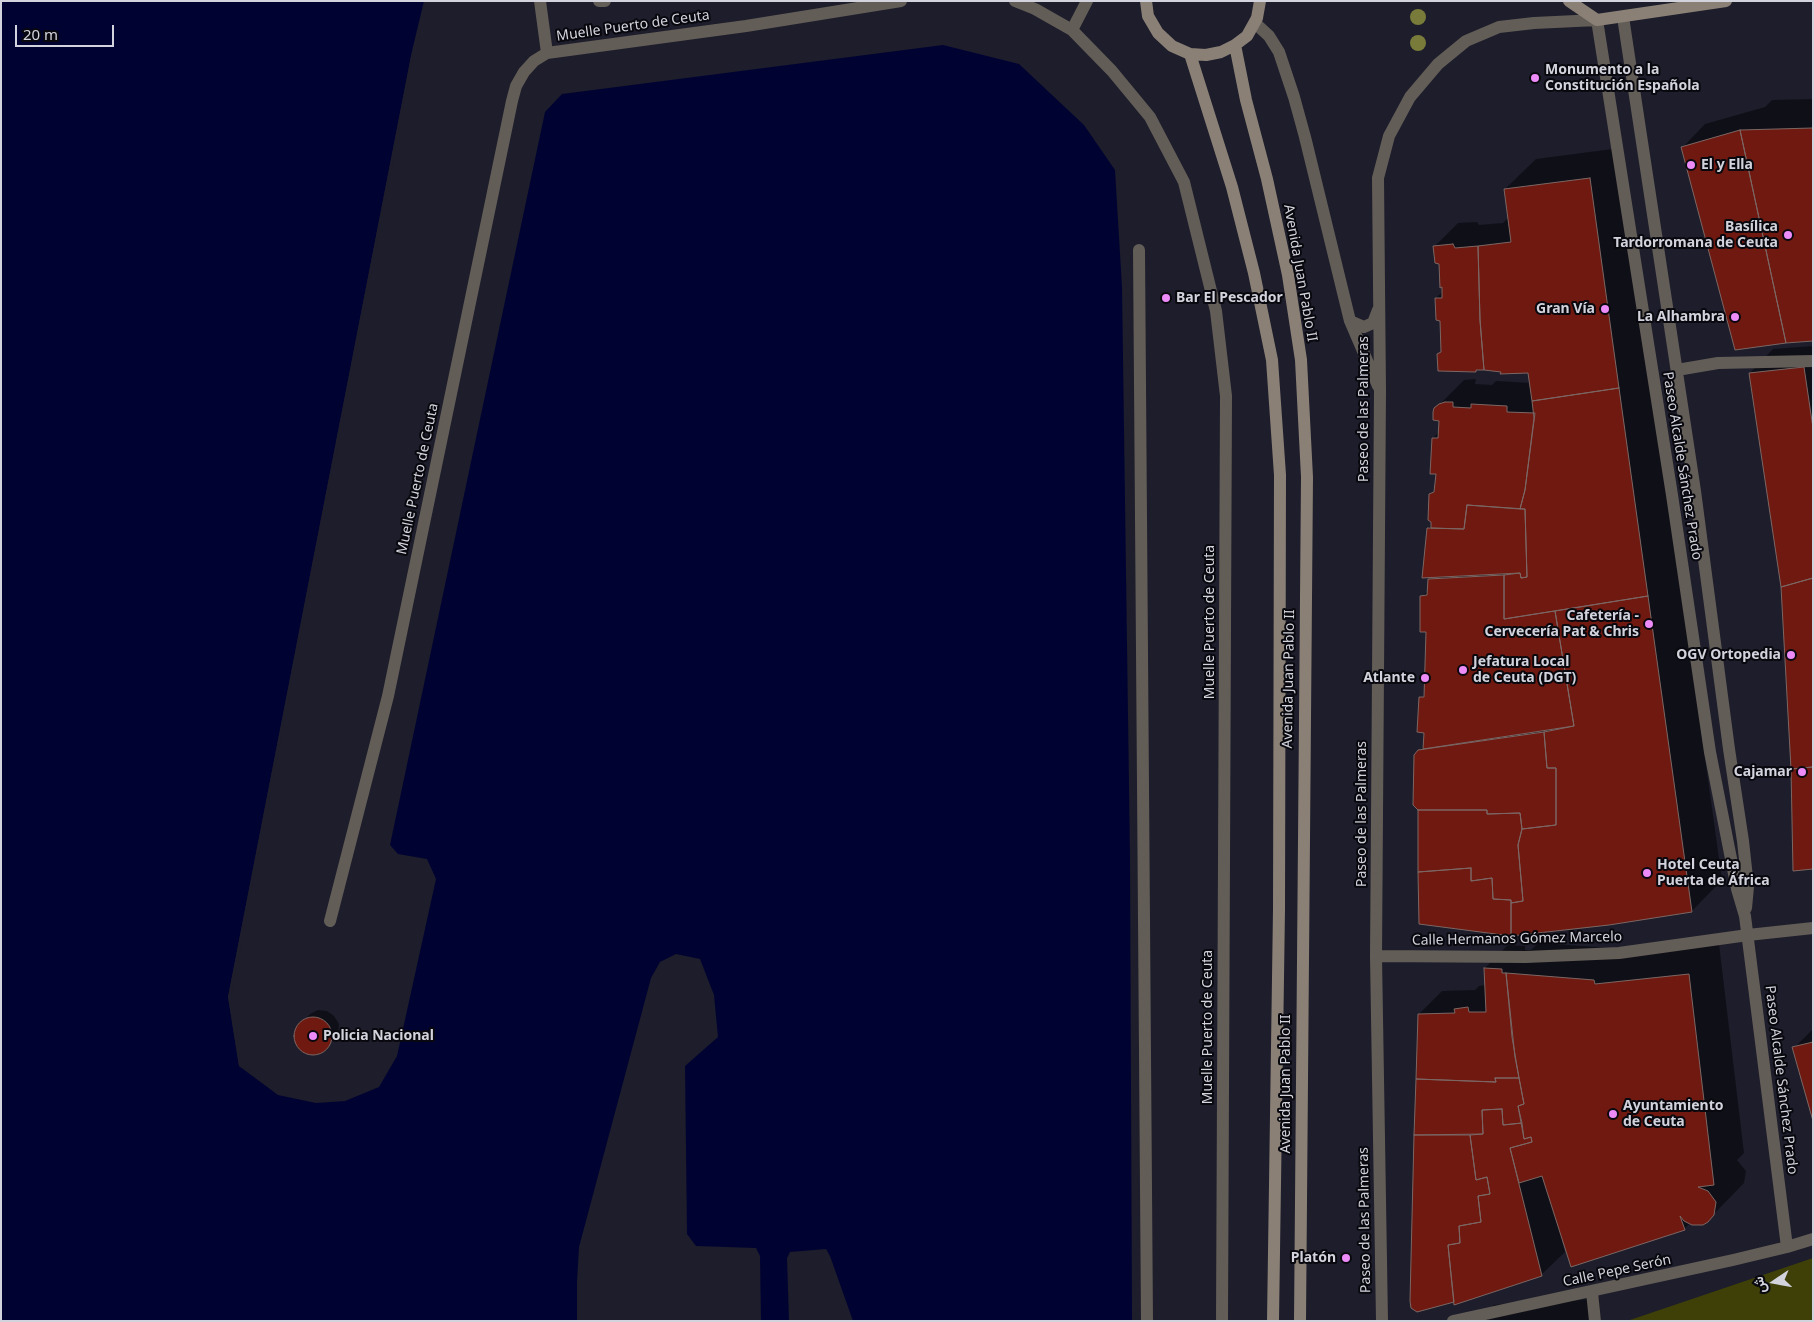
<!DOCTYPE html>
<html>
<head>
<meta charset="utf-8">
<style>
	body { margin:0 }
	#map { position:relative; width:1814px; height:1322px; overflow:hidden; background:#1d1d2b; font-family:"Noto Sans",Vazirmatn,sans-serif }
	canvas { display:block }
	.frame { position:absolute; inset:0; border:2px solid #d3d3dd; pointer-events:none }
	.north { position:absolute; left:1749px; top:1257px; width:50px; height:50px; -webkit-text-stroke:4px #08080e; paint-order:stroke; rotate:258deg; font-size:14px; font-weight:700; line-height:20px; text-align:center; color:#d3d3dd }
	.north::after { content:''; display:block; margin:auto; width:18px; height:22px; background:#d3d3dd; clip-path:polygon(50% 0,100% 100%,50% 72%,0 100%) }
	.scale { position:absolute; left:15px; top:25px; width:99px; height:22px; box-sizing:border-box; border:2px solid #d3d3dd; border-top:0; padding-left:6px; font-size:15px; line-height:18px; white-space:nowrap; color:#d3d3dd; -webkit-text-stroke:4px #08080e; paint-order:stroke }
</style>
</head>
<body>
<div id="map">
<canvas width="1814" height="1322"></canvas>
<div class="frame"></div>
<div class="north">ش</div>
<div class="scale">20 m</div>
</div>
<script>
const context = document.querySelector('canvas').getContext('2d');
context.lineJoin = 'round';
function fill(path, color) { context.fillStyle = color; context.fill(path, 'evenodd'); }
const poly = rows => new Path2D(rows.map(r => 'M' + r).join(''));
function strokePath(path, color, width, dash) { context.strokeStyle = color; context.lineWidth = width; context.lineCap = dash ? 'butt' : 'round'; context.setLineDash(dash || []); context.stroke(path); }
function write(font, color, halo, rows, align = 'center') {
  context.font = font + ' "Noto Sans",sans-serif'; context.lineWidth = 4; context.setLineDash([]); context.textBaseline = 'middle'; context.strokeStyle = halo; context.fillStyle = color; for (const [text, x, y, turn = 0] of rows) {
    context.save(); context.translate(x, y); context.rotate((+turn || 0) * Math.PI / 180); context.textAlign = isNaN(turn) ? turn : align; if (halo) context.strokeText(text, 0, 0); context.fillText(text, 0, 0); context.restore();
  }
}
fill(poly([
	[1813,1258,1813,1321,1627,1321]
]), '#3e4008');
fill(poly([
	[1,1,424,1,412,51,228,997,239,1066,278,1095,316,1103,345,1101,379,1087,397,1056,436,879,427,859,398,854,390,845,545,112,562,94,943,45,1019,64,1084,125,1115,170,1122,287,1130,858,1132,1321,853,1321,830,1256,826,1249,790,1252,787,1258,789,1321,761,1321,760,1256,756,1248,696,1246,687,1234,685,1066,718,1037,714,995,700,959,676,954,660,962,651,978,579,1247,577,1282,577,1321,1,1321]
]), '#000332');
fill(poly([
	[412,51,414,52,231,997,241,1065,251,1071,248,1072,239,1066,228,997]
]), '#1d1d2b');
fill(poly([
	[1813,99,1813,339,1682,148,1705,124,1765,107,1772,100],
	[1620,148,1722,880,1692,911,1419,751,1425,745,1425,731,1421,698,1426,693,1428,631,1422,597,1429,589,1429,579,1432,577,1428,529,1432,524,1431,494,1436,489,1437,472,1433,438,1440,431,1440,419,1435,409,1464,380,1476,379,1475,384,1492,385,1496,381,1531,383,1529,371,1478,369,1475,371,1443,351,1442,320,1436,298,1443,291,1440,262,1435,246,1458,223,1477,222,1479,225,1503,223,1509,217,1505,189,1536,159],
	[1813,346,1813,868,1793,769,1783,587,1750,373,1773,349],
	[1538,943,1624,949,1719,944,1744,1153,1737,1160,1746,1171,1744,1183,1707,1221,1690,1223,1684,1229,1564,1241,1562,1241,1565,1252,1541,1275,1455,1301,1411,1301,1419,1014,1442,991,1475,990,1479,986,1486,985,1485,968,1508,945,1525,946,1525,950,1531,950],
	[318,1010,327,1011,334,1016,339,1024,338,1033,325,1050,317,1053,307,1053,300,1048,295,1040,296,1031,310,1014],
	[1813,1029,1813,1116,1794,1048],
	[1599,1298,1601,1321,1478,1321,1494,1305,1525,1302,1525,1306]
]), '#0007');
const building = poly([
	[1813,128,1813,341,1786,343,1740,130,1813,128],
	[1740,130,1786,343,1735,350,1681,147,1740,130],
	[1590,178,1619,388,1532,401,1528,373,1500,374,1501,372,1484,370,1480,320,1478,246,1511,242,1504,189,1590,178],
	[1453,244,1455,248,1478,246,1480,320,1484,370,1476,370,1476,372,1438,371,1437,354,1441,352,1440,321,1436,320,1435,298,1442,298,1442,287,1440,288,1439,264,1435,263,1433,246,1453,244],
	[1804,367,1813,428,1813,578,1781,587,1749,373,1804,367],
	[1619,388,1648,596,1504,619,1504,575,1520,573,1521,578,1527,577,1525,509,1520,509,1525,490,1534,418,1532,401,1619,388],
	[1445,402,1453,402,1453,407,1471,408,1471,404,1507,406,1507,412,1535,413,1525,490,1520,509,1467,505,1464,529,1431,528,1431,522,1428,520,1429,494,1434,492,1436,474,1430,474,1432,438,1438,438,1439,421,1433,420,1433,412,1434,408,1439,404,1445,402],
	[1467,505,1525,509,1527,577,1521,578,1520,573,1422,578,1427,528,1464,529,1467,505],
	[1504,575,1504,619,1555,611,1574,726,1423,749,1424,733,1417,732,1419,697,1424,697,1426,632,1420,632,1420,596,1427,595,1428,579,1504,575],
	[1813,578,1813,767,1791,769,1781,587,1813,578],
	[1648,596,1692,912,1609,925,1511,936,1511,903,1523,901,1518,845,1522,829,1556,825,1556,768,1547,768,1544,732,1574,726,1555,611,1648,596],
	[1544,732,1547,768,1556,768,1556,825,1522,829,1520,813,1487,814,1487,810,1418,810,1413,805,1414,755,1418,750,1544,732],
	[1813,767,1813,869,1793,871,1791,769,1813,767],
	[1418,810,1487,810,1487,814,1520,813,1522,829,1518,845,1523,901,1511,903,1511,900,1493,899,1492,878,1471,881,1471,868,1418,872,1418,810],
	[1471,868,1471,881,1492,878,1493,899,1511,900,1511,936,1419,924,1418,872,1471,868],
	[1484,968,1502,969,1502,973,1506,973,1512,1037,1519,1078,1495,1078,1496,1082,1416,1079,1418,1014,1455,1013,1454,1009,1468,1007,1469,1012,1486,1012,1484,968],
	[1506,973,1594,980,1595,984,1689,974,1714,1185,1698,1187,1708,1191,1716,1202,1714,1215,1708,1222,1703,1225,1692,1225,1684,1221,1680,1216,1685,1230,1571,1267,1542,1176,1519,1183,1510,1148,1532,1142,1531,1137,1524,1139,1518,1106,1524,1104,1515,1057,1506,973],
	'294 1036a19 19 0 1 1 38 0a19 19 0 1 1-38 0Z',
	[1813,1042,1813,1121,1792,1047,1813,1042],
	[1495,1078,1519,1078,1524,1104,1518,1106,1522,1123,1503,1125,1502,1109,1482,1110,1483,1134,1414,1135,1416,1079,1496,1082,1495,1078],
	[1502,1109,1503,1125,1522,1123,1524,1139,1531,1137,1532,1142,1510,1148,1542,1276,1454,1305,1448,1245,1460,1243,1459,1226,1481,1222,1478,1196,1490,1194,1487,1177,1476,1180,1470,1135,1483,1134,1482,1110,1502,1109],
	[1414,1135,1470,1135,1476,1180,1487,1177,1490,1194,1478,1196,1481,1222,1459,1226,1460,1243,1448,1245,1454,1302,1417,1312,1411,1308,1410,1301,1414,1135]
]);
fill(building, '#6f1910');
strokePath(building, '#7c6764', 1);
strokePath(poly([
	[540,1,547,53],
	[1015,1,1035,9,1072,30,1112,71,1150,117,1184,182,1216,311,1226,396,1222,1321],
	[1072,30,1087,1],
	[330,921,388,696,512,101,516,86,524,72,534,61,547,53,746,26,901,1]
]), '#635d57', 12);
strokePath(poly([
	[599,1,605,1],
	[1623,17,1695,491,1729,749,1743,841,1748,887,1746,908],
	[1255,23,1269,36,1279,52,1294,97,1305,137,1350,321,1378,386],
	[1139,250,1147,1321],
	[1350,321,1364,327,1373,323,1378,310],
	[1677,370,1718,363,1813,361],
	[1376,956,1526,957,1619,953,1748,935,1813,928],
	[1592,1292,1595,1321],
	[1382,1321,1376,956,1380,391,1378,178,1389,136,1410,97,1438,64,1466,41,1499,27,1534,23,1597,20,1672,495,1710,752,1737,889,1745,916,1787,1247],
	[1453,1321,1733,1260,1787,1247,1813,1239]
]), '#635d57', 12);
strokePath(poly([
	[1146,1,1148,16,1158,33,1172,46,1190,54,1206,55,1221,52,1235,45,1247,36,1257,18,1260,1],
	[1569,1,1597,20],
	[1597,20,1726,1],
	[1235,45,1246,100,1267,179,1288,275,1301,360,1307,477,1300,1321],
	[1190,54,1232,187,1254,273,1272,360,1280,475,1279,909,1273,1321]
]), '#8a8076', 12);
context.fillStyle = '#787b39';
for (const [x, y] of [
	[1418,17],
	[1418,43]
]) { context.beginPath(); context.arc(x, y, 8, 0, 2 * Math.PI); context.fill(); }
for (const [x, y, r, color] of [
	[1535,78,5,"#ed8cf9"],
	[1691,165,5,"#ed8cf9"],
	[1788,235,5,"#ed8cf9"],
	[1166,298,5,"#ed8cf9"],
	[1605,309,5,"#ed8cf9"],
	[1735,317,5,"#ed8cf9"],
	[1649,624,5,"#ed8cf9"],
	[1791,655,5,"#ed8cf9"],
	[1463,670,5,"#ed8cf9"],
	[1425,678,5,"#ed8cf9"],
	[1802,772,5,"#ed8cf9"],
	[1647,873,5,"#ed8cf9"],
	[313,1036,5,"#ed8cf9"],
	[1613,1114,5,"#ed8cf9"],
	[1346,1258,5,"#ed8cf9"]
]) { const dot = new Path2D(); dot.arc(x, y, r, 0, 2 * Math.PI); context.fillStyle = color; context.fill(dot); strokePath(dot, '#08080e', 2); }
write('14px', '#d3d3dd', '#08080e', [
	["Muelle Puerto de Ceuta",633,26,-8],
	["Avenida Juan Pablo II",1300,273,80],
	["Paseo de las Palmeras",1364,409,-90],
	["Paseo Alcalde Sánchez Prado",1682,466,81],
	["Muelle Puerto de Ceuta",418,479,-78],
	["Muelle Puerto de Ceuta",1210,622,-90],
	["Avenida Juan Pablo II",1289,679,-89],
	["Paseo de las Palmeras",1362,814,-90],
	["Calle Hermanos Gómez Marcelo",1517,939,-1],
	["Muelle Puerto de Ceuta",1208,1027,-90],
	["Paseo Alcalde Sánchez Prado",1781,1080,83],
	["Avenida Juan Pablo II",1286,1084,-90],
	["Paseo de las Palmeras",1365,1220,-91],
	["Calle Pepe Serón",1617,1271,-12]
]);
write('bold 14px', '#d3d3dd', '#08080e', [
	["Monumento a la",1545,70,"left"],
	["Constitución Española",1545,86,"left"],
	["El y Ella",1701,165,"left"],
	["Basílica",1778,227],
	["Tardorromana de Ceuta",1778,243],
	["Bar El Pescador",1176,298,"left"],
	["Gran Vía",1595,309],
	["La Alhambra",1725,317],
	["Cafetería -",1639,616],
	["Cervecería Pat & Chris",1639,632],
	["OGV Ortopedia",1781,655],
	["Jefatura Local",1473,662,"left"],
	["de Ceuta (DGT)",1473,678,"left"],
	["Atlante",1415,678],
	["Cajamar",1792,772],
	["Hotel Ceuta",1657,865,"left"],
	["Puerta de África",1657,881,"left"],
	["Policia Nacional",323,1036,"left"],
	["Ayuntamiento",1623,1106,"left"],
	["de Ceuta",1623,1122,"left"],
	["Platón",1336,1258]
], 'right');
</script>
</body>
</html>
